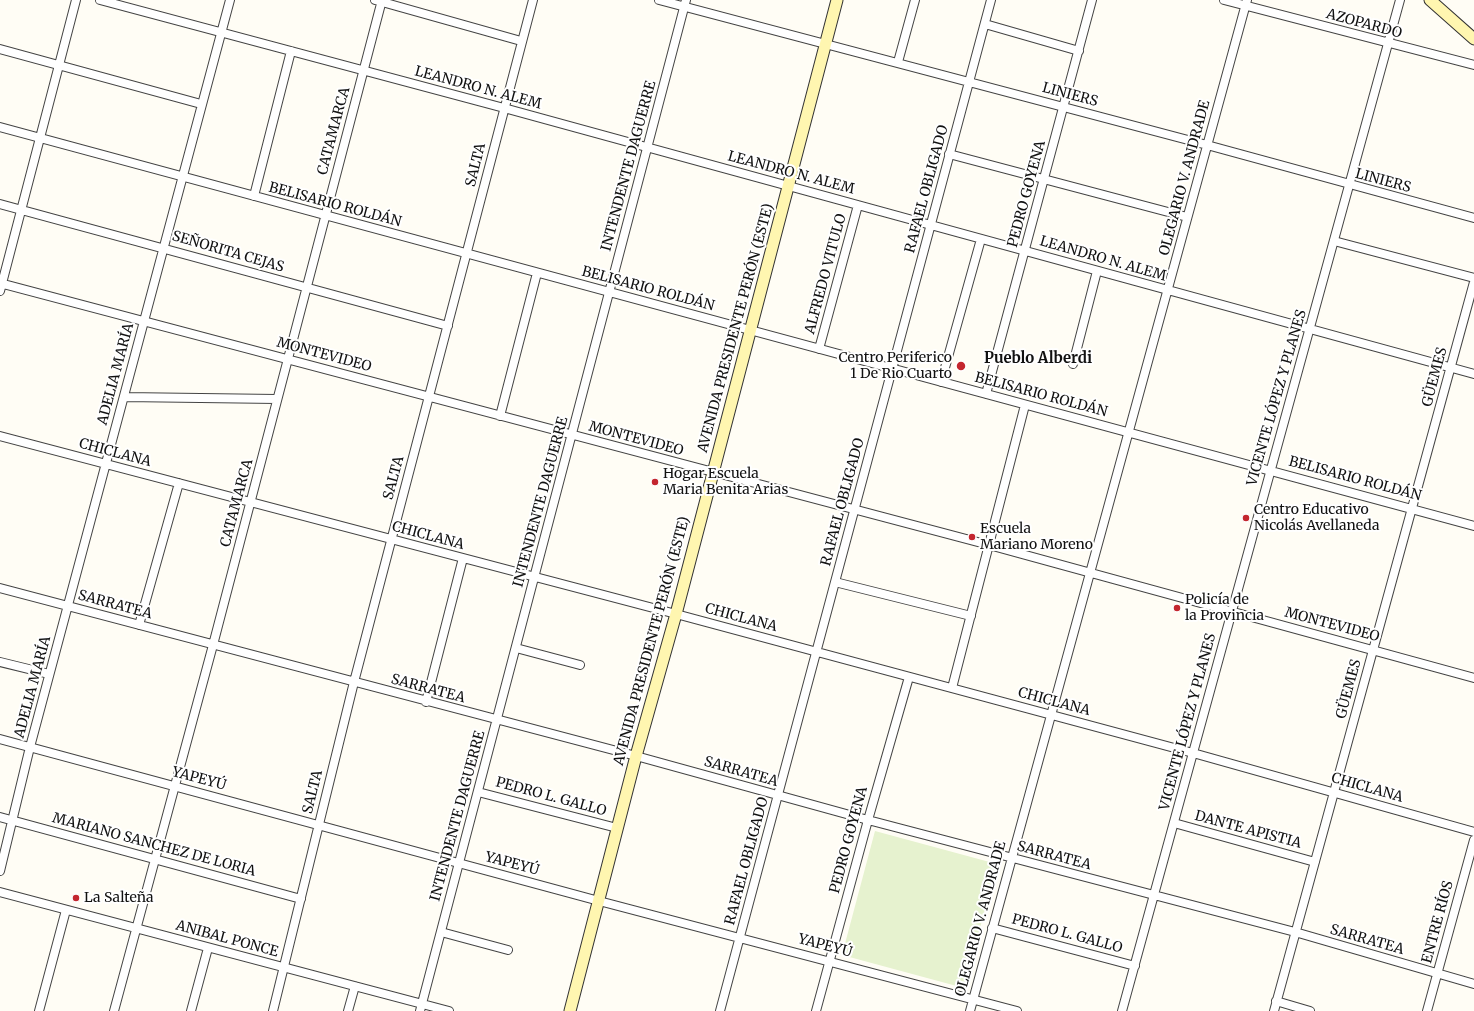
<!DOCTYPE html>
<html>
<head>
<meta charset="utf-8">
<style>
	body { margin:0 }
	canvas { display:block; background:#fffdf5 }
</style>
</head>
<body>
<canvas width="1474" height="1011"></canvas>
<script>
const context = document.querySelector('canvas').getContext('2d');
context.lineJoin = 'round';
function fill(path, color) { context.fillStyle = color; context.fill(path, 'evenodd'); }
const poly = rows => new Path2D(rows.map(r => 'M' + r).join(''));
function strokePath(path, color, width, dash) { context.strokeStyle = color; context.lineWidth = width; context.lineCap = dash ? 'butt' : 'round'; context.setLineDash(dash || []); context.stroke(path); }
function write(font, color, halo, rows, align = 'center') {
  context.font = font + ' Merriweather,serif'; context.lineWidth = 4; context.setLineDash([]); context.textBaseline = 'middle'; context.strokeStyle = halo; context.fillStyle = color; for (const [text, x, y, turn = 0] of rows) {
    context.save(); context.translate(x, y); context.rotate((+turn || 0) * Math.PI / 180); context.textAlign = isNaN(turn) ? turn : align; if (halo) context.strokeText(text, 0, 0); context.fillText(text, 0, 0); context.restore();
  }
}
fill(poly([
	[875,831,997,864,964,988,842,955]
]), '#e6f2cf');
const minor = poly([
	[100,0,504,108,1474,374],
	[375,0,521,41],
	[659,0,1207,145,1474,218],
	[1224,0,1474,65],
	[985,24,1079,51],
	[0,49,201,104],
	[898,62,915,0],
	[0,127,1474,526],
	[949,154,1187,217],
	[254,196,291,51],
	[0,204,448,326],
	[1334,241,1474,278],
	[0,283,989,545,1474,678],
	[0,291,76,0],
	[819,349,858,205],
	[1073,364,1097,271],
	[941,382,981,239],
	[986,394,1092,0],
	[124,397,277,399],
	[500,416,537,273],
	[0,436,676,614,1193,753,1474,832],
	[835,582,971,616],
	[0,588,636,756,868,820,1295,932,1474,984],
	[139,625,179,483],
	[516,648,580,665],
	[0,662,49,674],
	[952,688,1025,405],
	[426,702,463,558],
	[0,739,599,901,1017,1011],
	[478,792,617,828],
	[0,817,301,899],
	[1174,823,1315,862],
	[0,871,30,747,230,0],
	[0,892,449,1011],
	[992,928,1135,966],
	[441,932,508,950],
	[1276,1001,1310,1011],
	[39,1011,66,910],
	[114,1011,213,645,382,0],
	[191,1011,208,948],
	[273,1011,354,682,533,0],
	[348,1011,355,986],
	[420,1011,686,0],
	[720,1011,991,0],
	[816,1011,868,820,909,677],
	[970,1011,1247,0],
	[1122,1011,1400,0],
	[1274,1011,1474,282],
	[1427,1011,1474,840]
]);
const secondary = poly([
	[1430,0,1474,39],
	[570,1011,636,756,676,614,837,0]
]);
strokePath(minor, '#444', 10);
strokePath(secondary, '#333', 13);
strokePath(minor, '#fff', 8);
strokePath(secondary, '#fff6b0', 11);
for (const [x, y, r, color] of [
	[961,366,5,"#c4262e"],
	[655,482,4,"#c4262e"],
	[1246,518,4,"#c4262e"],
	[972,537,4,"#c4262e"],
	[1177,608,4,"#c4262e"],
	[76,898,4,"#c4262e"]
]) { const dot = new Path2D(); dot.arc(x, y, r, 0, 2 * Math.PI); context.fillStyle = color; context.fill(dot); strokePath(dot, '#fff', 1.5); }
write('14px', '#111', '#fff', [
	["AZOPARDO",1364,24,15],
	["LEANDRO N. ALEM",478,88,15],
	["LINIERS",1070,95,15],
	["CATAMARCA",334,131,-75],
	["SALTA",476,165,-76],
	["INTENDENTE DAGUERRE",629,166,-75],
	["LEANDRO N. ALEM",791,173,15],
	["OLEGARIO V. ANDRADE",1185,178,-75],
	["LINIERS",1383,181,15],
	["RAFAEL OBLIGADO",927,189,-75],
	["PEDRO GOYENA",1027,194,-75],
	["BELISARIO ROLDÁN",335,205,15],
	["SEÑORITA CEJAS",228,252,16],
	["LEANDRO N. ALEM",1103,259,16],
	["ALFREDO VITULO",826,274,-75],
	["BELISARIO ROLDÁN",648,289,15],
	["AVENIDA PRESIDENTE PERÓN (ESTE)",736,328,-75],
	["MONTEVIDEO",324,355,15],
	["ADELIA MARÍA",116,374,-75],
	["GÜEMES",1435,377,-75],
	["BELISARIO ROLDÁN",1041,395,15],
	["VICENTE LÓPEZ Y PLANES",1277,398,-74],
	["MONTEVIDEO",636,439,15],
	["CHICLANA",115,453,15],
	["SALTA",394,478,-75],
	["BELISARIO ROLDÁN",1355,479,15],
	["INTENDENTE DAGUERRE",541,502,-75],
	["RAFAEL OBLIGADO",843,502,-75],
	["CATAMARCA",237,503,-75],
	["CHICLANA",428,536,15],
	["SARRATEA",115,605,15],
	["CHICLANA",741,618,15],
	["MONTEVIDEO",1332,625,15],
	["AVENIDA PRESIDENTE PERÓN (ESTE)",652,641,-75],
	["ADELIA MARÍA",33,687,-75],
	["SARRATEA",428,689,15],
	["GÜEMES",1349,689,-75],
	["CHICLANA",1054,702,15],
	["VICENTE LÓPEZ Y PLANES",1188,722,-75],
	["SARRATEA",741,772,16],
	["YAPEYÚ",199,779,15],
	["CHICLANA",1367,788,16],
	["SALTA",313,792,-76],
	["PEDRO L. GALLO",551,797,15],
	["INTENDENTE DAGUERRE",458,816,-75],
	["DANTE APISTIA",1248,830,15],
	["PEDRO GOYENA",849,840,-75],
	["MARIANO SANCHEZ DE LORIA",154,845,15],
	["SARRATEA",1054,856,15],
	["RAFAEL OBLIGADO",747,861,-75],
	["YAPEYÚ",512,864,15],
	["OLEGARIO V. ANDRADE",981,919,-75],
	["ENTRE RÍOS",1438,922,-75],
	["PEDRO L. GALLO",1067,934,15],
	["ANIBAL PONCE",227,939,15],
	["SARRATEA",1367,940,16],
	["YAPEYÚ",825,946,15]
]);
write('14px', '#111', '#fff', [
	["Centro Periferico",952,358,"right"],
	["1 De Rio Cuarto",952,374,"right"],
	["Hogar Escuela",663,474],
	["Maria Benita Arias",663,490],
	["Centro Educativo",1254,510],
	["Nicolás Avellaneda",1254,526],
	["Escuela",980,529],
	["Mariano Moreno",980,545],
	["Policía de",1185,600],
	["la Provincia",1185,616],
	["La Salteña",84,898]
], 'left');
write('bold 15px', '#111', '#fff', [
	["Pueblo Alberdi",1038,359]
]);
</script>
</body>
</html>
